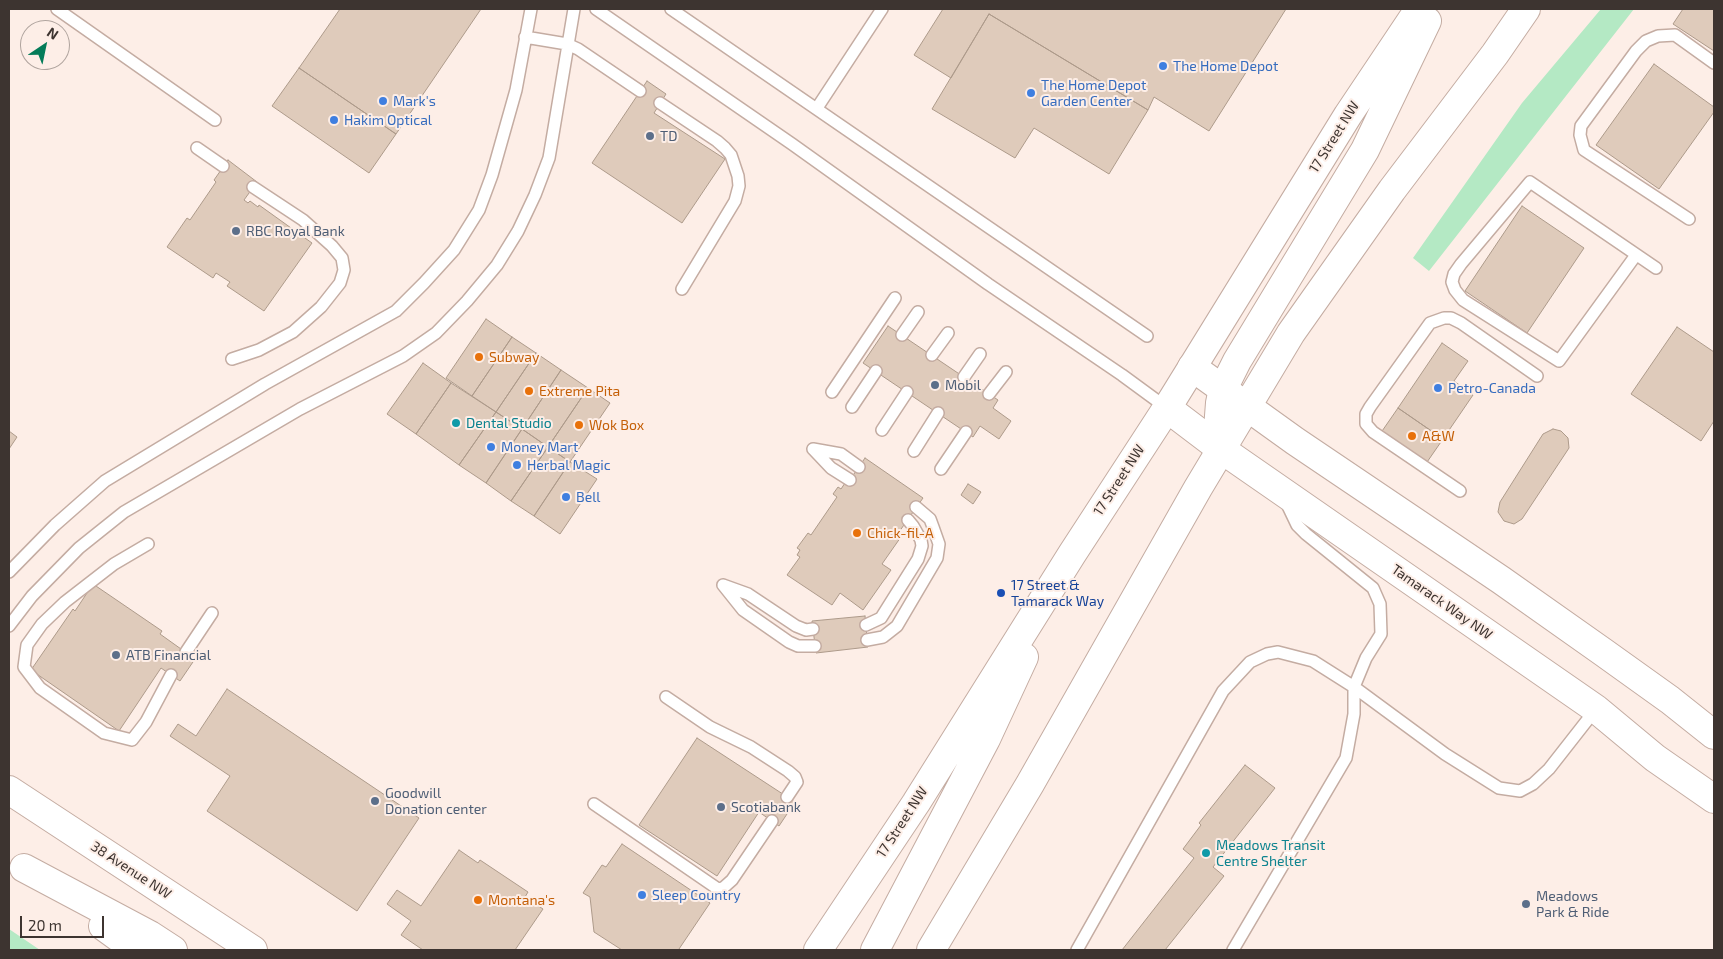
<!DOCTYPE html>
<html>
<head>
<meta charset="utf-8">
<style>
	body { margin:0 }
	#map { position:relative; width:1723px; height:959px; overflow:hidden; background:#fdeee7; font-family:"Exo 2",sans-serif }
	canvas { display:block }
	.frame { position:absolute; inset:0; border:10px solid #3d3430; pointer-events:none }
	.north { position:absolute; left:20px; top:20px; width:50px; height:50px; box-sizing:border-box; background:#fdeee7; border:1px solid #b0a49e; border-radius:50%; rotate:34deg; font-size:14px; font-weight:700; line-height:20px; text-align:center; color:#3d3430 }
	.north::after { content:''; display:block; margin:auto; width:18px; height:22px; background:#047c59; clip-path:polygon(50% 0,100% 100%,50% 72%,0 100%) }
	.scale { position:absolute; left:20px; top:916px; width:84px; height:22px; box-sizing:border-box; border:2px solid #3d3430; border-top:0; padding-left:6px; font-size:15px; line-height:18px; white-space:nowrap; color:#3d3430; -webkit-text-stroke:4px #fdeee7; paint-order:stroke }
</style>
</head>
<body>
<div id="map">
<canvas width="1723" height="959"></canvas>
<div class="frame"></div>
<div class="north">N</div>
<div class="scale">20 m</div>
</div>
<script>
const context = document.querySelector('canvas').getContext('2d');
context.lineJoin = 'round';
function fill(path, color) { context.fillStyle = color; context.fill(path, 'evenodd'); }
const poly = rows => new Path2D(rows.map(r => 'M' + r).join(''));
function strokePath(path, color, width, dash) { context.strokeStyle = color; context.lineWidth = width; context.lineCap = dash ? 'butt' : 'round'; context.setLineDash(dash || []); context.stroke(path); }
function write(font, color, halo, rows, align = 'center') {
  context.font = font + ' "Exo 2",sans-serif'; context.lineWidth = 4; context.setLineDash([]); context.textBaseline = 'middle'; context.strokeStyle = halo; context.fillStyle = color; for (const [text, x, y, turn = 0] of rows) {
    context.save(); context.translate(x, y); context.rotate((+turn || 0) * Math.PI / 180); context.textAlign = isNaN(turn) ? turn : align; if (halo) context.strokeText(text, 0, 0); context.fillText(text, 0, 0); context.restore();
  }
}
fill(poly([
	[1601,9,1634,9,1429,271,1413,258,1522,103],
	[9,929,40,950,9,950]
]), '#b4e9c4');
const building = poly([
	[340,9,481,9,396,134,299,68,340,9],
	[943,9,1286,9,1209,131,1154,97,1148,110,989,14,951,78,914,55,943,9],
	[1683,9,1714,9,1714,51,1673,24,1683,9],
	[989,14,1148,110,1109,174,1034,128,1015,158,932,109,989,14],
	[1654,64,1714,107,1714,112,1659,189,1596,145,1654,64],
	[299,68,396,134,369,173,272,106,299,68],
	[647,81,666,94,654,113,725,159,682,223,592,163,647,81],
	[228,160,257,182,244,200,248,203,250,201,258,207,259,205,312,243,264,311,227,286,230,282,216,273,213,278,167,247,187,218,190,220,216,182,214,180,228,160],
	[1522,206,1584,248,1527,333,1465,291,1522,206],
	[486,319,512,337,472,396,446,378,486,319],
	[888,326,998,400,993,408,1011,421,999,439,980,426,973,437,863,363,888,326],
	[1677,327,1714,352,1714,421,1701,441,1631,394,1677,327],
	[512,337,536,353,496,412,472,396,512,337],
	[1442,343,1468,361,1454,381,1473,395,1443,439,1398,408,1442,343],
	[536,353,561,370,522,429,496,412,536,353],
	[423,363,451,383,416,434,387,414,423,363],
	[561,370,588,388,548,447,522,429,561,370],
	[451,383,496,412,459,465,416,434,451,383],
	[588,388,610,403,570,462,548,447,588,388],
	[1398,408,1443,439,1425,465,1380,434,1398,408],
	[496,412,522,429,486,483,459,465,496,412],
	[522,429,548,447,511,501,486,483,522,429],
	[1553,429,1561,431,1568,438,1569,448,1522,519,1514,524,1504,521,1498,512,1500,502,1543,434,1553,429],
	[9,431,17,437,9,449,9,431],
	[548,447,570,462,534,516,511,501,548,447],
	[865,458,923,498,899,532,903,534,882,564,891,570,863,610,840,593,832,605,787,575,800,557,797,555,800,550,797,548,808,533,811,535,837,497,833,494,838,487,841,489,845,483,847,484,865,458],
	[570,462,597,479,560,534,534,516,570,462],
	[968,484,981,492,973,504,961,495,968,484],
	[93,584,162,631,160,634,195,659,180,681,161,668,119,731,31,670,73,609,75,611,93,584],
	[865,616,868,647,816,653,812,621,865,616],
	[227,689,419,818,357,911,207,811,230,776,170,736,178,724,196,736,227,689],
	[697,738,795,802,779,826,759,812,717,876,639,825,697,738],
	[1245,765,1275,788,1213,867,1224,876,1165,950,1122,950,1194,858,1183,849,1201,825,1199,823,1245,765],
	[622,844,710,903,679,949,681,950,622,950,594,932,590,897,583,893,602,865,606,867,622,844],
	[459,850,478,863,480,860,528,892,525,897,543,909,515,950,423,950,401,935,411,921,387,904,397,890,421,906,459,850]
]);
fill(building, '#dfcbbb');
strokePath(building, '#ad9a8a', 1);
const service = poly([
	[57,9,215,120],
	[596,9,792,144,988,284,1122,375,1167,408],
	[671,9,1147,336],
	[525,37,567,44,578,49,640,91],
	[660,103,717,141,725,148,731,155,738,176,739,186,735,201,682,289],
	[817,108,882,9],
	[197,148,223,166],
	[1689,219,1584,150,1580,135,1581,126,1636,51,1646,41,1658,36,1675,35,1714,63],
	[1636,255,1559,361,1463,300,1455,290,1452,282,1454,274,1461,264,1530,182,1656,268],
	[902,335,918,312],
	[932,355,948,333],
	[232,359,259,350,293,332,321,307,340,283,344,270,342,258,332,246,303,220,253,187],
	[964,377,980,354],
	[832,392,895,298],
	[989,394,1006,372],
	[852,407,876,371],
	[882,430,907,392],
	[813,449,841,454,859,467],
	[813,449,831,468,850,480],
	[914,451,938,413],
	[941,469,966,432],
	[1460,491,1373,432,1366,424,1366,414,1370,407,1430,323,1444,318,1451,318,1461,323,1537,376],
	[148,544,114,564,65,602,42,624,27,645,24,667,40,688,104,733,132,740,146,722,171,675],
	[9,572,55,525,105,481,265,384,396,311,424,283,454,250,479,210,492,175,516,90,531,9],
	[723,585,743,610,789,642,798,646,815,646],
	[723,585,748,594,796,626,806,630,813,629],
	[866,625,881,618,918,559,922,546,921,540,913,526,908,520],
	[9,626,32,596,79,548,124,512,300,409,403,356,436,333,467,301,497,265,518,231,535,195,549,158,574,9],
	[867,640,883,637,897,626,937,558,939,544,933,527,930,519,916,507],
	[186,652,212,613],
	[666,697,710,727,751,747,788,771,795,777,797,782,787,797],
	[594,804,718,889,723,888,732,880,772,821],
	[1077,950,1223,691,1250,662,1267,654,1278,652,1313,661,1354,687,1445,754,1499,788,1520,791,1533,784,1549,769,1596,709],
	[1233,950,1346,758,1354,714,1354,687,1366,658,1381,634,1380,604,1373,588,1306,534,1297,525,1286,502]
]);
const tertiary = poly([
	[1192,367,1295,441,1501,580,1603,652,1670,700,1714,735],
	[1167,408,1221,449,1596,709,1655,758,1714,799]
]);
const secondary = poly([
	[1221,449,1218,429,1220,403,1223,389,1237,361,1365,150,1427,21],
	[9,790,253,950],
	[24,868,150,935,173,950],
	[103,926,136,950],
	[818,950,916,803,1072,554,1167,408,1348,115,1419,9],
	[875,950,986,739,1024,657],
	[931,950,1030,784,1198,488,1291,333,1392,190,1495,54,1526,9]
]);
strokePath(service, '#c4aca2', 14);
strokePath(tertiary, '#c4aca2', 30);
strokePath(secondary, '#c4aca2', 30);
strokePath(service, '#fff', 11);
strokePath(tertiary, '#fff', 28);
strokePath(secondary, '#fff', 28);
for (const [x, y, r, color] of [
	[1163,66,5,"#3f7fe0"],
	[1031,93,5,"#3f7fe0"],
	[383,101,5,"#3f7fe0"],
	[334,120,5,"#3f7fe0"],
	[650,136,5,"#5c6f8a"],
	[236,231,5,"#5c6f8a"],
	[479,357,5,"#e8710a"],
	[935,385,5,"#5c6f8a"],
	[1438,388,5,"#3f7fe0"],
	[529,391,5,"#e8710a"],
	[456,423,5,"#0f9aa8"],
	[579,425,5,"#e8710a"],
	[1412,436,5,"#e8710a"],
	[491,447,5,"#3f7fe0"],
	[517,465,5,"#3f7fe0"],
	[566,497,5,"#3f7fe0"],
	[857,533,5,"#e8710a"],
	[1001,593,5,"#1a4fb4"],
	[116,655,5,"#5c6f8a"],
	[375,801,5,"#5c6f8a"],
	[721,807,5,"#5c6f8a"],
	[1206,853,5,"#0f9aa8"],
	[642,895,5,"#3f7fe0"],
	[478,900,5,"#e8710a"],
	[1526,904,5,"#5c6f8a"]
]) { const dot = new Path2D(); dot.arc(x, y, r, 0, 2 * Math.PI); context.fillStyle = color; context.fill(dot); strokePath(dot, '#fdeee7', 2); }
write('14px', '#366cbe', '#fdeee7', [
	["The Home Depot",1173,66],
	["The Home Depot",1041,85],
	["Garden Center",1041,101],
	["Mark's",393,101],
	["Hakim Optical",344,120],
	["Petro-Canada",1448,388],
	["Money Mart",501,447],
	["Herbal Magic",527,465],
	["Bell",576,497],
	["Sleep Country",652,895]
], 'left');
write('14px', '#4e5e75', '#fdeee7', [
	["TD",660,136],
	["RBC Royal Bank",246,231],
	["Mobil",945,385],
	["ATB Financial",126,655],
	["Goodwill",385,793],
	["Donation center",385,809],
	["Scotiabank",731,807],
	["Meadows",1536,896],
	["Park & Ride",1536,912]
], 'left');
write('14px', '#3d3430', '#fdeee7', [
	["17 Street NW",1334,137,-58],
	["17 Street NW",1119,480,-57],
	["Tamarack Way NW",1442,602,35],
	["17 Street NW",902,822,-57],
	["38 Avenue NW",131,870,33]
]);
write('14px', '#c56008', '#fdeee7', [
	["Subway",489,357],
	["Extreme Pita",539,391],
	["Wok Box",589,425],
	["A&W",1422,436],
	["Chick-fil-A",867,533],
	["Montana's",488,900]
], 'left');
write('14px', '#0d838f', '#fdeee7', [
	["Dental Studio",466,423],
	["Meadows Transit",1216,845],
	["Centre Shelter",1216,861]
], 'left');
write('14px', '#164399', '#fdeee7', [
	["17 Street &",1011,585],
	["Tamarack Way",1011,601]
], 'left');
</script>
</body>
</html>
